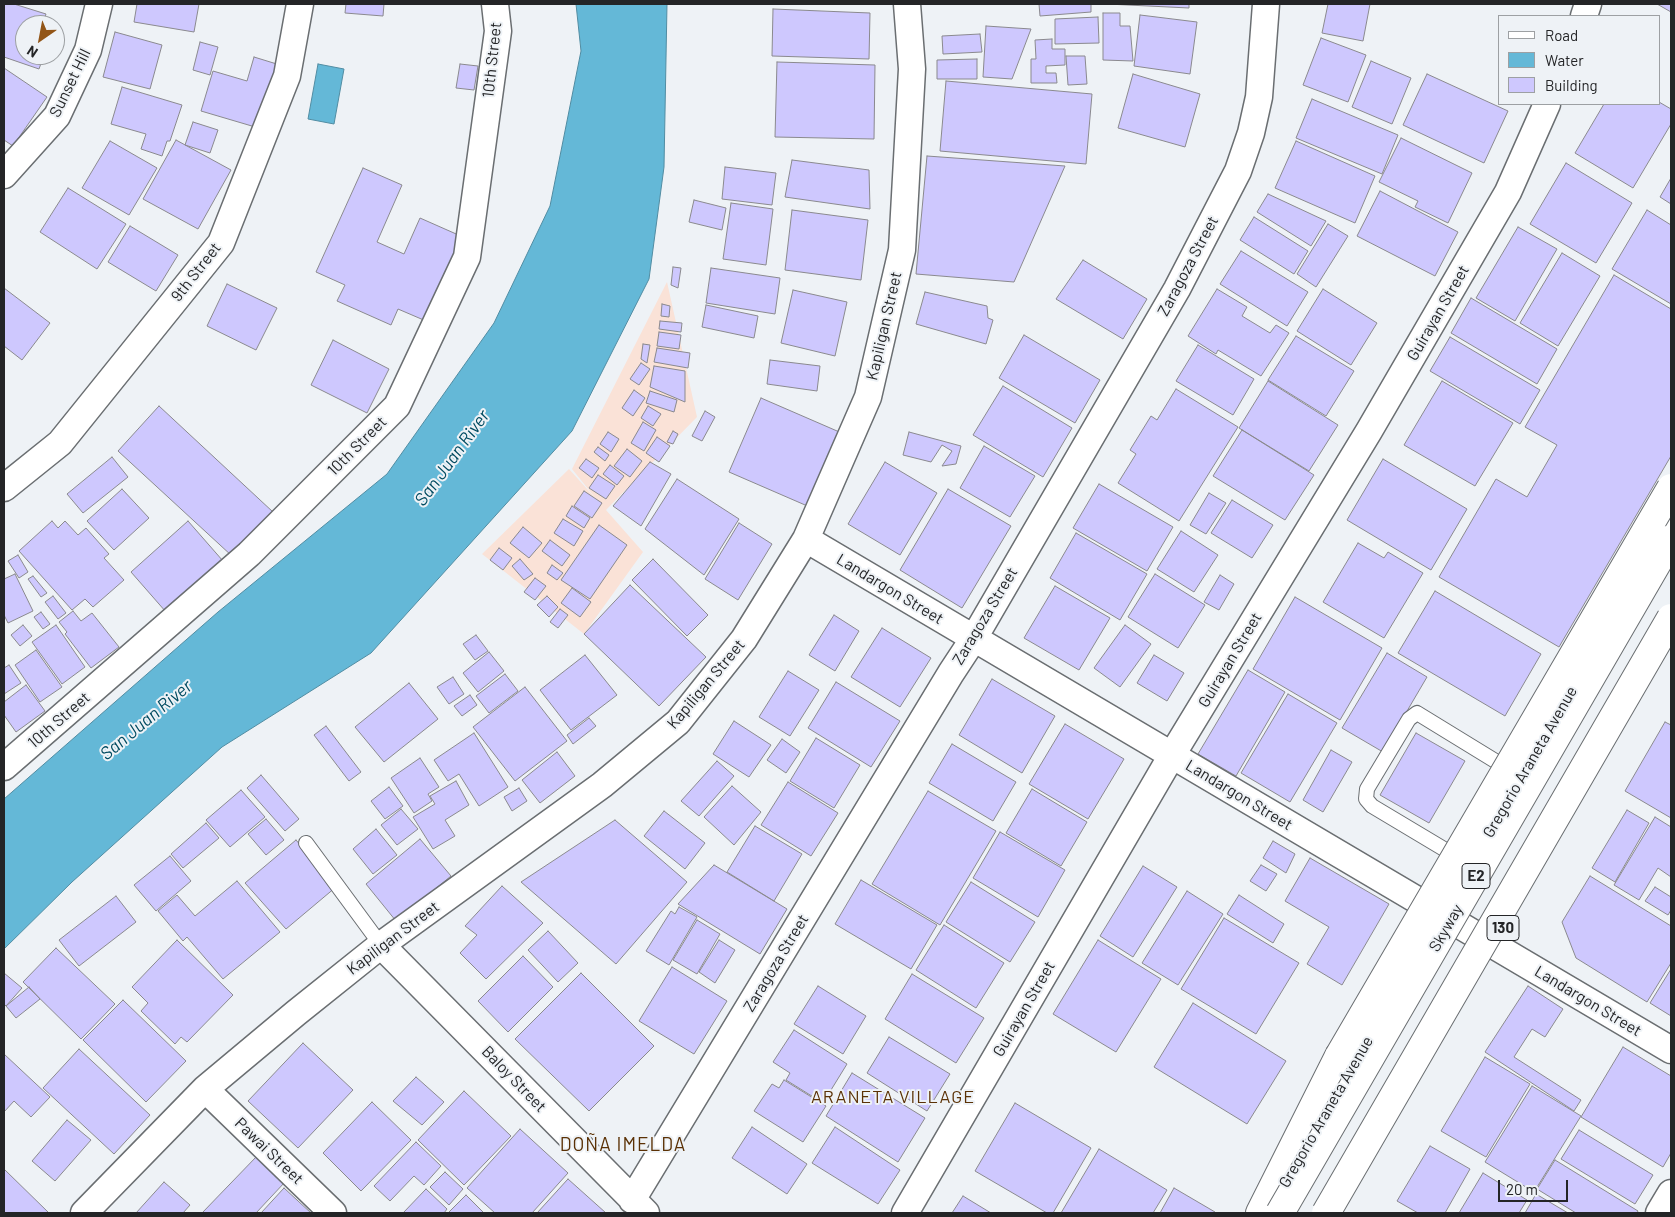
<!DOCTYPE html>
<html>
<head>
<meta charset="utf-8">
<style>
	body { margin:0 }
	#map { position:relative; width:1675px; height:1217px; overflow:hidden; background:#eef2f6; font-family:Barlow,sans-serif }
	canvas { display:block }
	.frame { position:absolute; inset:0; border:5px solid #242527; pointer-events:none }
	.legend { position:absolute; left:1498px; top:15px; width:162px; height:90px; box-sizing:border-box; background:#eef2f6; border:1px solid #9da0a3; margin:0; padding:6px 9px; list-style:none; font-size:15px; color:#242527 }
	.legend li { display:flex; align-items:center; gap:10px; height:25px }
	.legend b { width:25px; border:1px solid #9da0a3 }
	.north { position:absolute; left:15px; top:15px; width:50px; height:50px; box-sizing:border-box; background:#eef2f6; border:1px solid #9da0a3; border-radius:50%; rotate:213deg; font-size:14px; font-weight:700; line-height:20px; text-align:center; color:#242527 }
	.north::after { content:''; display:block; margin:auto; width:18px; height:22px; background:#925517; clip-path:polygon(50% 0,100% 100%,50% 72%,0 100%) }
	.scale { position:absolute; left:1498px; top:1180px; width:70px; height:22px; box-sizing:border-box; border:2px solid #242527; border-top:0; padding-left:6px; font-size:15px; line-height:18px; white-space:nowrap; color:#242527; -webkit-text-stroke:4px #eef2f6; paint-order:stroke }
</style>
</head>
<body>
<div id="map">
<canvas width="1675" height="1217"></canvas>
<div class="frame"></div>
<ul class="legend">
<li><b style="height:6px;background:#fff"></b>Road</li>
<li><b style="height:14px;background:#64b8d7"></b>Water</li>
<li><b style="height:14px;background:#cec8fe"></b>Building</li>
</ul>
<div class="north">N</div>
<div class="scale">20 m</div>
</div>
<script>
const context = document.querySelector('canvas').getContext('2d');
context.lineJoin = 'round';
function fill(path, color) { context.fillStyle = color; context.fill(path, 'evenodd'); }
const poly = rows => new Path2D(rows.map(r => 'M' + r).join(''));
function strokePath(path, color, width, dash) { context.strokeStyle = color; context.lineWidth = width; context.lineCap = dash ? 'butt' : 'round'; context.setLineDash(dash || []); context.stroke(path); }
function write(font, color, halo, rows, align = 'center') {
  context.font = font + ' Barlow,sans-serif'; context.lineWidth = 4; context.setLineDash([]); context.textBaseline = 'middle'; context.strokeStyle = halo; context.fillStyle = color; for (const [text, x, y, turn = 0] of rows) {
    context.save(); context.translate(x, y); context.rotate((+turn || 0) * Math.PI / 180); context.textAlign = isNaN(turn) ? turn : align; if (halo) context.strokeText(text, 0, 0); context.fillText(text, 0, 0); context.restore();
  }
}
fill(poly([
	[667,282,697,417,606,510,643,552,584,634,482,554,569,469,597,500,572,469]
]), '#fae2d7');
const water = poly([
	[576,4,667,4,664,167,649,279,572,431,371,653,222,747,72,882,4,949,4,799,218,612,387,474,494,323,550,206,581,51,576,4],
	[318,64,344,69,334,124,308,119,318,64]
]);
fill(water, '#64b8d7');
strokePath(water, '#518ca2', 1);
const building = poly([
	[4,4,14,4,46,14,42,25,25,25,25,55,44,55,39,69,4,57,4,4],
	[137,4,199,4,194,32,134,22,137,4],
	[346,4,384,4,383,16,345,13,346,4],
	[1039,4,1091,4,1091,12,1040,16,1039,4],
	[1107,4,1189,4,1189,8,1107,4],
	[1328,4,1370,4,1363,41,1322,33,1328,4],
	[1657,4,1671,4,1671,12,1657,4],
	[773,9,870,13,869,59,772,56,773,9],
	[1103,13,1120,13,1120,26,1130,26,1133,61,1103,60,1103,13],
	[1140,15,1197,22,1190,74,1134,66,1140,15],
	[1098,17,1099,43,1055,44,1055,19,1098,17],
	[986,26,1031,29,1012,79,983,77,986,26],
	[115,32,162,45,150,89,103,77,115,32],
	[980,34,982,52,943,54,942,36,980,34],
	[1321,38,1366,55,1348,102,1303,85,1321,38],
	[1052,39,1052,49,1065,49,1065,65,1046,66,1046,73,1056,73,1057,83,1031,83,1031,59,1036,59,1035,40,1052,39],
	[200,42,218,47,210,75,193,70,200,42],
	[1066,56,1085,56,1087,84,1068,85,1066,56],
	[254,57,280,65,262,129,201,111,213,71,247,81,254,57],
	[977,59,977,79,937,79,937,60,977,59],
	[1371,61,1411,78,1392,124,1352,107,1371,61],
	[777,62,875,65,874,139,775,137,777,62],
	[460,64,478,66,474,90,456,88,460,64],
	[4,68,47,97,13,146,4,140,4,68],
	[1133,74,1200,94,1185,147,1118,128,1133,74],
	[1427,74,1508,111,1484,163,1403,125,1427,74],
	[946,81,1092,94,1086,164,940,151,946,81],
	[122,87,182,105,170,141,167,141,162,156,141,149,146,134,111,124,122,87],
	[1312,99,1398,135,1382,174,1296,138,1312,99],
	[1659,102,1671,109,1671,124,1633,188,1575,153,1604,104,1659,104,1659,102],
	[193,122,218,130,210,153,185,145,193,122],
	[1401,138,1472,173,1448,223,1415,207,1418,201,1379,182,1401,138],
	[176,140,231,170,198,229,143,199,176,140],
	[110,141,157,168,129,215,82,188,110,141],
	[1296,141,1375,176,1355,223,1275,188,1296,141],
	[927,156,1065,166,1014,282,916,274,927,156],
	[792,160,869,170,870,209,785,197,792,160],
	[1566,163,1632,203,1596,263,1530,224,1566,163],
	[725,167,776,173,772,205,722,199,725,167],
	[363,168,402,185,377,242,404,254,420,218,463,237,426,321,398,309,391,325,337,301,345,285,316,272,363,168],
	[1671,178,1671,204,1660,197,1671,178],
	[68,188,126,224,97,269,40,232,68,188],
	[1380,191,1458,232,1435,276,1357,236,1380,191],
	[1268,194,1326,221,1311,246,1257,212,1268,194],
	[694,200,726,208,722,230,689,222,694,200],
	[731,203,773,209,766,265,723,259,731,203],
	[792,210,868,220,861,280,785,270,792,210],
	[1647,210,1671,225,1671,304,1612,269,1647,210],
	[1254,217,1308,251,1294,274,1240,240,1254,217],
	[1328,224,1348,236,1316,287,1297,274,1328,224],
	[130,226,178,255,156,291,108,262,130,226],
	[1518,227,1557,249,1515,321,1476,298,1518,227],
	[1241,251,1308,292,1287,326,1220,284,1241,251],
	[1562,253,1600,276,1558,346,1520,323,1562,253],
	[1083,260,1147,299,1123,339,1056,299,1083,260],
	[673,267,681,268,678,288,671,285,673,267],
	[711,268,780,278,775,314,706,303,711,268],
	[1614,275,1671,309,1671,456,1559,647,1439,577,1496,479,1527,497,1557,445,1525,427,1614,275],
	[227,284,277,308,256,350,207,326,227,284],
	[4,288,50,323,22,360,4,346,4,288],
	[1217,289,1247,307,1242,316,1270,333,1276,325,1289,333,1261,376,1218,350,1216,354,1188,336,1217,289],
	[1323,289,1377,323,1351,365,1297,331,1323,289],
	[793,290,847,302,835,356,781,343,793,290],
	[925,292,987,306,988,318,993,320,986,344,916,324,925,292],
	[1471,298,1557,349,1537,384,1451,333,1471,298],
	[662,304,670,306,669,317,661,316,662,304],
	[706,305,758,316,754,338,702,327,706,305],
	[660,321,682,323,681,332,659,329,660,321],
	[659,332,681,335,679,349,657,346,659,332],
	[1024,335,1100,380,1075,423,999,378,1024,335],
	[1296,336,1354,371,1326,416,1268,380,1296,336],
	[1450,337,1540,390,1520,424,1430,371,1450,337],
	[333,340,389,369,367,413,311,385,333,340],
	[643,344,650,345,647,363,641,359,643,344],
	[1198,345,1254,379,1233,415,1176,381,1198,345],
	[657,348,690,353,688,368,654,362,657,348],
	[770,360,820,366,817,391,767,384,770,360],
	[641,363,650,369,639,385,630,379,641,363],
	[654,366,685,371,685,402,650,387,654,366],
	[1268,381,1338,425,1309,471,1239,428,1268,381],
	[1442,381,1513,423,1475,486,1404,445,1442,381],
	[1003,386,1072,428,1043,477,973,435,1003,386],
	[1176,389,1238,427,1179,521,1118,483,1136,454,1130,450,1151,416,1157,420,1176,389],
	[634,390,645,398,633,416,622,408,634,390],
	[650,391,677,400,674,412,646,403,650,391],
	[761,398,844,434,812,508,729,472,761,398],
	[159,406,273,512,232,556,118,451,159,406],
	[648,406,661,414,653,426,641,418,648,406],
	[705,411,715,417,702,441,692,436,705,411],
	[643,422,656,430,644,451,631,443,643,422],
	[1242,430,1314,475,1285,520,1213,476,1242,430],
	[673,431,678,434,673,444,667,442,673,431],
	[608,432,619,439,611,452,600,444,608,432],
	[909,432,961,446,956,464,942,466,952,451,942,445,931,462,903,455,909,432],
	[657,437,670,446,659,462,646,453,657,437],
	[984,446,1035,476,1010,517,960,488,984,446],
	[598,447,609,455,605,461,594,452,598,447],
	[627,449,642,461,630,477,614,466,627,449],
	[112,457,128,477,83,513,67,494,112,457],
	[586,459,599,468,592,478,579,468,586,459],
	[1383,459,1467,509,1431,570,1347,520,1383,459],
	[650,462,671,474,641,526,613,506,650,462],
	[885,462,937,493,900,555,848,524,885,462],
	[610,465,624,476,617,485,603,474,610,465],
	[598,475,615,486,606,499,589,488,598,475],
	[677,479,739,519,704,575,645,529,677,479],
	[1099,484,1173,527,1147,571,1073,528,1099,484],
	[122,489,149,518,114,550,87,521,122,489],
	[948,489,1011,526,962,608,900,570,948,489],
	[584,491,602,503,592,518,574,506,584,491],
	[1209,493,1226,503,1206,534,1190,525,1209,493],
	[1232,500,1273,525,1252,558,1211,533,1232,500],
	[572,506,590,518,584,528,566,516,572,506],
	[563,519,583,531,574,546,554,533,563,519],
	[52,521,58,528,65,521,78,535,86,528,109,554,104,558,124,580,93,607,85,599,72,610,19,551,52,521],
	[188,521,223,561,166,612,131,572,188,521],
	[739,523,772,544,738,600,705,579,739,523],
	[599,525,627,545,590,599,561,580,599,525],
	[523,527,542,543,529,558,510,543,523,527],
	[1181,531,1218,555,1194,592,1157,569,1181,531],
	[1076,533,1147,574,1120,620,1050,578,1076,533],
	[550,540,570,555,562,566,542,551,550,540],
	[1358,543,1384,558,1388,552,1423,573,1384,638,1323,602,1358,543],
	[499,548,512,558,503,570,490,560,499,548],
	[18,555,28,572,19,578,8,561,18,555],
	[520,559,533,574,524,580,512,566,520,559],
	[653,559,708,615,687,636,632,580,653,559],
	[552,565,563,573,557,580,547,573,552,565],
	[15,574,33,611,8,623,4,615,4,579,15,574],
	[1155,574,1205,605,1178,648,1128,617,1155,574],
	[1220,575,1234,584,1219,610,1204,602,1220,575],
	[33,576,47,593,41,597,28,579,33,576],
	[535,578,546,586,535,600,524,592,535,578],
	[630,585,706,657,659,706,584,634,630,585],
	[1055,586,1110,618,1079,670,1024,638,1055,586],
	[572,588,591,602,580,617,561,603,572,588],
	[1435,591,1541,654,1505,716,1398,653,1435,591],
	[53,596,66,613,58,619,45,602,53,596],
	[547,596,558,607,549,617,537,605,547,596],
	[1295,597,1382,648,1340,720,1253,669,1295,597],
	[560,609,568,615,558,628,550,622,560,609],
	[73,611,81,621,92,613,119,647,91,668,65,634,67,632,59,622,73,611],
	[41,612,50,624,43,629,34,617,41,612],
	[834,615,859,631,835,671,809,655,834,615],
	[23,625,32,636,20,646,11,635,23,625],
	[56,625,85,667,62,684,32,642,56,625],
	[1125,625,1151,644,1120,687,1094,668,1125,625],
	[882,628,931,658,900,707,851,677,882,628],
	[476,635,488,651,475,660,463,644,476,635],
	[36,650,62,687,40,702,15,665,36,650],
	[489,652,504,671,478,692,463,673,489,652],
	[1387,653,1427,677,1383,752,1342,728,1387,653],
	[585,655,617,695,571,730,540,690,585,655],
	[1154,655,1184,673,1167,701,1137,683,1154,655],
	[9,665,21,683,4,694,4,668,9,665],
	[1248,670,1285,692,1236,776,1198,754,1248,670],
	[788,671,819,690,790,736,759,717,788,671],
	[505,674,518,691,489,713,476,696,505,674],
	[453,677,464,694,449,704,437,687,453,677],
	[992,679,1055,716,1022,773,959,735,992,679],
	[836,682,900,721,871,767,808,728,836,682],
	[409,683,438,719,384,762,355,727,409,683],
	[26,685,45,711,16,732,4,715,4,702,26,685],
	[525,687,567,741,515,781,473,727,525,687],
	[1288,694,1337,723,1290,802,1241,773,1288,694],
	[470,695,477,705,462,716,454,706,470,695],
	[589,718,596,726,573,744,567,735,589,718],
	[734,721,771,745,749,777,713,754,734,721],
	[1665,722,1671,725,1671,818,1625,791,1665,722],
	[1065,724,1124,759,1088,819,1029,784,1065,724],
	[326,726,361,772,349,781,314,735,326,726],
	[474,733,508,787,479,806,459,774,448,781,434,760,474,733],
	[1416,733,1465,761,1429,823,1380,795,1416,733],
	[816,738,860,765,834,808,790,781,816,738],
	[782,739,800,752,786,773,767,760,782,739],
	[952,744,1016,782,993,821,929,783,952,744],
	[1331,750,1352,762,1323,812,1303,800,1331,750],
	[557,752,575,776,540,803,522,780,557,752],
	[420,758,439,787,428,794,432,801,414,813,391,778,420,758],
	[717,761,734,776,699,816,681,801,717,761],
	[261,775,299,819,285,831,247,788,261,775],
	[456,781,469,805,445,820,455,836,433,849,413,817,435,804,430,796,456,781],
	[788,782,838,813,811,856,761,825,788,782],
	[732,786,761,812,734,845,704,817,732,786],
	[389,787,403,806,385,819,371,801,389,787],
	[519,788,527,801,512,811,504,797,519,788],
	[1032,789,1087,822,1061,866,1006,833,1032,789],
	[241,790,265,817,230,847,206,820,241,790],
	[928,791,996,831,940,925,872,884,928,791],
	[401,809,418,829,397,845,381,825,401,809],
	[1627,810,1649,823,1615,882,1592,868,1627,810],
	[664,811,705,843,685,869,644,836,664,811],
	[1655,817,1671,827,1671,877,1658,868,1639,900,1614,885,1655,817],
	[266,819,284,840,266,855,248,834,266,819],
	[615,820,687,882,616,964,521,882,615,820],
	[206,823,219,838,183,868,171,854,206,823],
	[755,826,802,854,774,901,727,872,755,826],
	[376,829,397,855,373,874,353,849,376,829],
	[1000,832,1065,870,1038,917,973,878,1000,832],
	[420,839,451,876,396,921,366,884,420,839],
	[296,840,336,887,286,929,245,883,296,840],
	[1273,841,1295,854,1286,873,1263,858,1273,841],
	[170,856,191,881,156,911,134,885,170,856],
	[1310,858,1389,904,1342,985,1307,964,1329,927,1285,901,1310,858],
	[714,865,787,909,760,954,678,904,714,865],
	[1261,865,1277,874,1266,891,1250,881,1261,865],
	[1143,866,1177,887,1133,957,1100,936,1143,866],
	[1590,876,1671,926,1671,963,1647,1002,1576,958,1562,922,1590,876],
	[861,880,937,925,911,969,835,924,861,880],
	[237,881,280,932,223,979,187,937,183,941,158,911,177,895,195,916,237,881],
	[971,882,1035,922,1010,962,946,922,971,882],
	[502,886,543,923,486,979,460,953,477,935,465,926,502,886],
	[1655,887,1671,897,1671,910,1668,915,1645,901,1655,887],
	[1187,891,1223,914,1178,985,1142,963,1187,891],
	[1239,895,1284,924,1273,943,1227,914,1239,895],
	[116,896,136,922,79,966,59,940,116,896],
	[679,907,697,917,669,965,646,951,671,911,675,914,679,907],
	[1224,918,1299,963,1256,1034,1181,989,1224,918],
	[697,920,720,934,697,974,673,960,697,920],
	[944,925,1004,963,976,1008,916,970,944,925],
	[548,931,578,963,558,982,528,950,548,931],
	[177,940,233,995,187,1042,181,1037,175,1044,141,1011,148,1003,132,987,177,940],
	[719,940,735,950,715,983,699,972,719,940],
	[1098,940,1161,979,1116,1052,1053,1014,1098,940],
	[56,948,115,1004,81,1039,23,982,56,948],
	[523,956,553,987,508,1032,478,1001,523,956],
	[672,967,727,1001,694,1054,639,1021,672,967],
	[1671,969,1671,1016,1650,1003,1671,969],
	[4,973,22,988,6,1006,4,1004,4,973],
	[581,973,654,1046,589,1111,515,1039,581,973],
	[912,974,984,1018,956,1063,885,1019,912,974],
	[818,986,866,1016,843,1054,794,1024,818,986],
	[1528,986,1563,1009,1545,1037,1532,1029,1514,1057,1581,1100,1574,1111,1485,1052,1528,986],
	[29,987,40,999,16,1018,6,1006,29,987],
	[123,1000,186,1061,146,1102,83,1040,123,1000],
	[1193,1003,1286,1061,1247,1124,1154,1067,1193,1003],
	[794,1030,847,1064,823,1103,786,1080,790,1073,773,1062,794,1030],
	[889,1037,950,1074,927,1111,867,1073,889,1037],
	[303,1043,353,1090,298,1148,248,1101,303,1043],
	[1623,1047,1671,1076,1671,1153,1663,1167,1581,1117,1623,1047],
	[79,1049,150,1115,114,1154,43,1088,79,1049],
	[4,1054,50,1097,31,1117,14,1101,4,1112,4,1054],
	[1485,1057,1530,1084,1486,1157,1441,1131,1485,1057],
	[852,1073,925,1118,898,1162,826,1116,852,1073],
	[416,1077,444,1102,422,1125,393,1101,416,1077],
	[784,1080,826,1106,803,1142,754,1111,772,1084,779,1088,784,1080],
	[1532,1086,1581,1116,1534,1192,1485,1162,1532,1086],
	[464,1091,511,1136,464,1185,418,1140,464,1091],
	[372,1102,411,1140,361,1191,323,1153,372,1102],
	[1015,1103,1091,1148,1053,1213,1047,1213,975,1171,1015,1103],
	[67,1120,91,1140,55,1181,32,1161,67,1120],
	[752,1127,807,1164,787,1194,732,1158,752,1127],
	[835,1127,900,1170,878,1204,812,1163,835,1127],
	[520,1129,568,1173,532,1213,495,1213,467,1188,520,1129],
	[1579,1130,1653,1175,1635,1204,1561,1159,1579,1130],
	[416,1142,441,1166,424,1185,414,1176,390,1201,374,1186,416,1142],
	[1430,1146,1470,1169,1445,1213,1418,1213,1397,1201,1430,1146],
	[1099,1149,1167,1190,1153,1213,1061,1213,1099,1149],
	[258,1155,285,1182,256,1213,202,1213,258,1155],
	[1555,1160,1638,1211,1637,1213,1576,1213,1537,1189,1555,1160],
	[4,1169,49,1213,4,1213,4,1169],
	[445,1172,463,1189,449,1205,430,1187,445,1172],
	[1483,1173,1527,1200,1519,1213,1459,1213,1483,1173],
	[568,1179,606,1213,537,1213,568,1179],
	[164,1182,190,1205,183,1213,136,1213,164,1182],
	[284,1188,311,1213,261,1213,284,1188],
	[1174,1188,1215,1212,1214,1213,1160,1213,1174,1188],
	[426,1189,447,1209,444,1213,403,1213,426,1189],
	[1536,1194,1568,1213,1525,1213,1536,1194],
	[466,1195,484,1213,448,1213,466,1195],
	[963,1196,991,1213,952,1213,963,1196]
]);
fill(building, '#cec8fe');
strokePath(building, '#8a898e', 1);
const service = poly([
	[306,843,381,945],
	[1459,858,1372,806,1366,799,1367,789,1409,719,1417,713,1510,770]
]);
const minor = poly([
	[1584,16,1588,4],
	[4,175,57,116,88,50,99,4],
	[4,488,60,443,221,243,287,76,300,4],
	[806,539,1671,1050],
	[4,767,249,554,397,406,467,257,498,31,495,4],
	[381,945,646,1213],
	[205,1089,333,1213],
	[632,1200,951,673,974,638,1177,289,1238,171,1251,133,1259,97,1266,4],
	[84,1213,205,1089,296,1013,381,945,602,785,678,722,744,639,806,539,868,397,902,250,912,69,907,4],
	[905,1213,1172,755,1369,431,1508,192,1547,104],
	[1659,1213,1671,1193]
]);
const primary = poly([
	[1648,558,1671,519]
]);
const motorway = poly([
	[1260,1213,1339,1056]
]);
strokePath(service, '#6a6e71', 16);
strokePath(minor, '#6a6e71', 29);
strokePath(primary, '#6a6e71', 30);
strokePath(motorway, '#6a6e71', 30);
strokePath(service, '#fff', 14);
strokePath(minor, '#fff', 26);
strokePath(primary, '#fff', 28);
strokePath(motorway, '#fff', 28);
const motorwayBridge = poly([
	[1339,1056,1671,488],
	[1280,1213,1671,539],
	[1326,1213,1671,618]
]);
strokePath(motorwayBridge, '#6a6e71', 30, []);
strokePath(motorwayBridge, '#fff', 28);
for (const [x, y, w] of [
	[1476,876,28],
	[1503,928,32]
]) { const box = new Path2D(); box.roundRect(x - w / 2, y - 12.5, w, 25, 4); context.fillStyle = '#eef2f6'; context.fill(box); strokePath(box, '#242527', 1); }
write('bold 15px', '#242527', null, [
	["E2",1476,876],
	["130",1503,928]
]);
write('16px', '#242527', '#eef2f6', [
	["10th Street",492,60,-84],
	["Sunset Hill",70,83,-64],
	["Zaragoza Street",1188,266,-62],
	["9th Street",196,272,-52],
	["Guirayan Street",1438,313,-60],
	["Kapiligan Street",884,326,-77],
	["10th Street",357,446,-45],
	["Landargon Street",890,589,31],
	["Zaragoza Street",985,616,-59],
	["Guirayan Street",1230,660,-59],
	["Kapiligan Street",706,684,-50],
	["10th Street",59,720,-41],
	["Gregorio Araneta Avenue",1530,762,-60],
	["Landargon Street",1239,795,31],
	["Skyway",1446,928,-60],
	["Kapiligan Street",393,938,-37],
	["Zaragoza Street",776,963,-59],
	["Landargon Street",1588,1001,31],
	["Guirayan Street",1024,1009,-60],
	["Baloy Street",514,1079,46],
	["Gregorio Araneta Avenue",1326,1112,-60],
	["Pawai Street",269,1151,44]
]);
write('italic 18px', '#004b61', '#eef2f6', [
	["San Juan River",452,458,-54],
	["San Juan River",146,720,-40]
]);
context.letterSpacing = '1px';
write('18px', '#5b3105', '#eef2f6', [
	["ARANETA VILLAGE",893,1097]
]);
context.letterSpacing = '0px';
context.letterSpacing = '1px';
write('19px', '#5b3105', '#eef2f6', [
	["DOÑA IMELDA",623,1145]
]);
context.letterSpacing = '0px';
</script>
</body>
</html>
